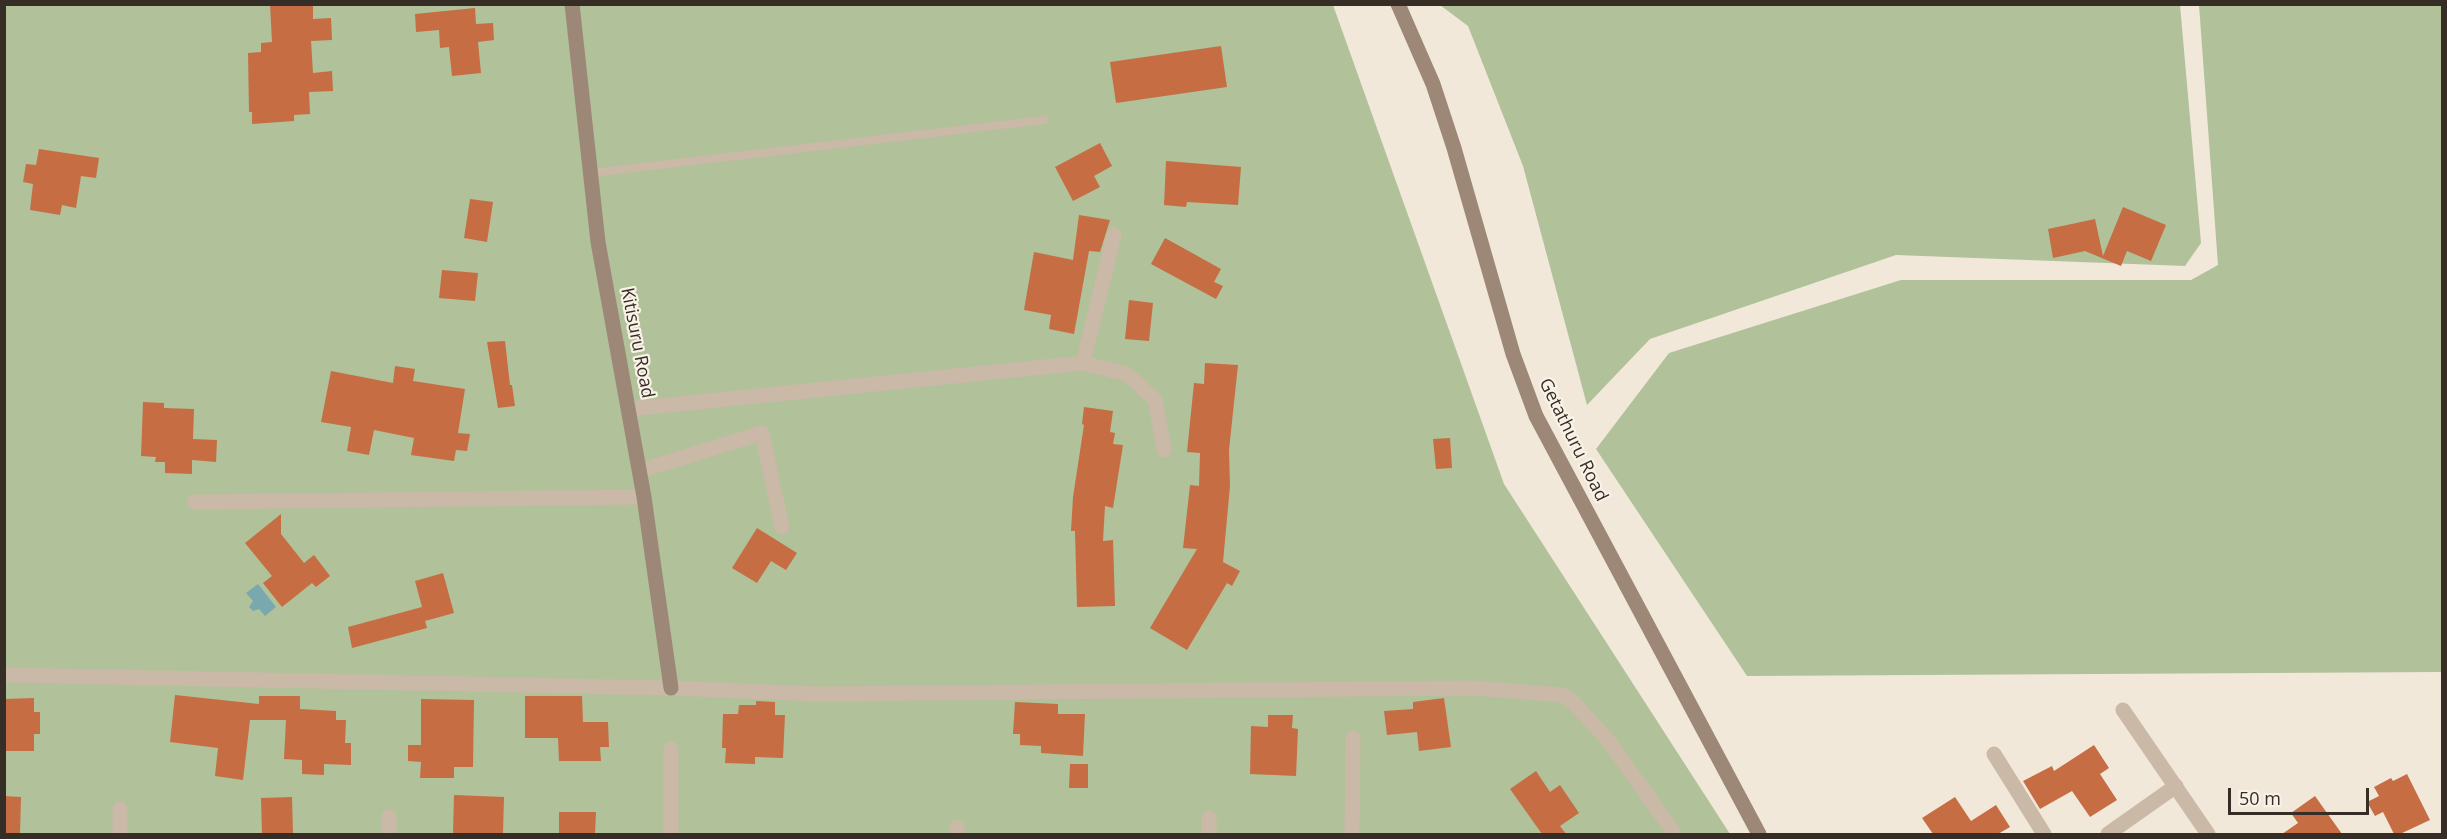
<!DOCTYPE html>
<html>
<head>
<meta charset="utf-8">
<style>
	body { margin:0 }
	#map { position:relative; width:2447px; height:839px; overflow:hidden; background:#f2e8da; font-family:"Open Sans",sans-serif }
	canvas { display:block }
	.frame { position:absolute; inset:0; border:6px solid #362d27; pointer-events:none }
	.scale { position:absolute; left:2228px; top:788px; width:141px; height:27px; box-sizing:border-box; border:3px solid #362d27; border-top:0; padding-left:8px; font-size:18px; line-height:21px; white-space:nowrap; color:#362d27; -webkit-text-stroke:4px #f9f2e7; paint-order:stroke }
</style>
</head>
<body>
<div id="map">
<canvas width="2447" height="839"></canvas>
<div class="frame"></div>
<div class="scale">50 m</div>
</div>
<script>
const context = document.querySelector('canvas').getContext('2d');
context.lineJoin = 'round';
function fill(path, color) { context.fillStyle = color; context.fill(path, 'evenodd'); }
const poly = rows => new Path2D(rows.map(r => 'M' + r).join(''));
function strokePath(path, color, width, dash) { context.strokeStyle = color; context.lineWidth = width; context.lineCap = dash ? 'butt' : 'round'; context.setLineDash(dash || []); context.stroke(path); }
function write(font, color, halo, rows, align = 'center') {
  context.font = font + ' "Open Sans",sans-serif'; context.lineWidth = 4.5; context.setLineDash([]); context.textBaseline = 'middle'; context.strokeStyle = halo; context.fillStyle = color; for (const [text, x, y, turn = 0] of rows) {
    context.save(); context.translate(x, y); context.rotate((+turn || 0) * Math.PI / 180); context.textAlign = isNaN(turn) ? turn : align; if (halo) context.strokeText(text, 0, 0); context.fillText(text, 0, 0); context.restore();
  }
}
fill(poly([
	[5,4,1333,5,1504,484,1730,834,5,834],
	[1440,5,2180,5,2201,243,2185,266,1896,255,1650,339,1587,405,1523,166,1468,26],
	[2199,5,2442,5,2442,672,1747,676,1596,449,1669,353,1901,280,2191,280,2218,265]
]), '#b1c19a');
fill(poly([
	[258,584,276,607,265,616,259,609,253,611,249,607,253,601,246,593]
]), '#79a9af');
fill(poly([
	[270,4,313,4,313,19,331,18,332,40,311,41,313,73,332,71,333,91,309,92,310,114,294,115,294,121,252,124,252,112,249,112,248,53,261,52,261,43,272,42],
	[475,8,476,24,493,23,494,40,478,42,481,73,452,76,449,47,440,48,439,30,416,32,415,14],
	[1221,46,1227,87,1116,103,1110,62],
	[1100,143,1112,166,1094,176,1100,187,1073,201,1055,167],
	[39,149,99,158,96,178,81,176,76,208,62,205,60,215,30,210,33,184,23,182,26,164,36,165],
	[1166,161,1241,167,1238,205,1187,202,1186,207,1164,205],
	[470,199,493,202,487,242,464,238],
	[2123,207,2166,225,2151,261,2127,251,2121,266,2085,251,2053,258,2048,229,2095,219,2103,256],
	[1079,215,1110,220,1100,252,1089,251,1074,334,1049,329,1051,315,1024,310,1034,252,1073,260],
	[1165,238,1221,269,1214,282,1223,286,1216,299,1151,264],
	[442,270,478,273,475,301,439,298],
	[1129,300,1153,303,1149,341,1125,339],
	[505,341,510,385,512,385,515,406,498,408,487,342],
	[1205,363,1238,365,1229,450,1230,486,1223,562,1240,571,1232,586,1227,583,1187,650,1150,628,1197,549,1183,548,1190,485,1199,486,1200,453,1187,452,1194,383,1204,384],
	[395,366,415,369,413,381,465,389,458,433,470,434,467,451,456,450,454,461,411,455,414,438,374,430,369,455,347,451,351,427,321,422,331,371,393,383],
	[143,402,164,403,164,408,194,409,193,439,217,440,216,462,192,460,192,474,165,473,165,462,155,462,156,457,141,456],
	[1084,407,1113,411,1110,432,1115,433,1113,444,1123,445,1113,508,1105,506,1103,541,1113,540,1115,606,1077,607,1075,531,1071,531,1073,497,1084,425,1082,424],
	[1450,438,1452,468,1436,469,1433,439],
	[281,514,281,534,304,563,314,555,330,576,316,587,312,583,282,607,263,583,272,576,245,543],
	[757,528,797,553,786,570,771,561,757,583,732,568],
	[443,573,454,613,425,621,427,628,352,648,348,627,422,607,415,581],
	[175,695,259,704,259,696,300,696,300,709,336,711,336,720,346,720,345,743,351,743,351,765,324,764,324,775,302,774,302,760,284,759,286,720,250,720,243,780,215,776,218,748,170,742],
	[525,696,582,696,583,722,608,722,609,747,600,747,601,761,559,761,558,738,525,738],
	[34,698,34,712,40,712,40,734,34,734,34,751,4,751,4,699],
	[1444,698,1451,747,1419,751,1417,732,1387,735,1384,711,1413,709,1413,702],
	[421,699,474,700,473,767,454,767,454,778,420,778,421,762,408,761,408,745,421,745],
	[756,701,775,702,775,715,785,715,783,758,755,757,755,764,725,763,726,748,722,748,723,714,738,714,739,705,756,705],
	[1015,702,1058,704,1058,714,1085,714,1083,756,1041,753,1041,746,1020,745,1020,734,1013,734],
	[1268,715,1293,715,1292,728,1298,729,1296,776,1250,774,1251,726,1268,727],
	[2094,745,2109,768,2100,774,2117,800,2090,817,2072,791,2040,809,2023,781,2052,766,2054,771],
	[1070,764,1088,764,1088,788,1069,788],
	[1536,771,1550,792,1560,785,1579,813,1560,826,1566,834,1542,834,1510,789],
	[2407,774,2430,820,2400,834,2394,834,2383,812,2375,816,2367,802,2379,796,2374,787,2391,778,2393,781],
	[454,795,504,797,503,834,453,834],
	[4,796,21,797,20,834,4,834],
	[2315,796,2342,834,2282,834,2298,823,2291,813],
	[292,797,293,834,262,834,261,798],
	[1955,797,1971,821,1996,805,2010,827,1998,834,1933,834,1922,818],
	[559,812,596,812,595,834,559,834]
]), '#c66d44');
strokePath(poly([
	[591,173,1044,120]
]), '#cab9a6', 8);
strokePath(poly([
	[1083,363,1114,235],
	[629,409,1083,363,1127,374,1155,400,1164,450],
	[639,471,762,433,782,527],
	[195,502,644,497],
	[4,675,671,688,818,694,1473,688,1562,695,1572,701,1608,740,1675,834],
	[2123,710,2208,834],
	[671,749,671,834],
	[1994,754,2044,834],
	[1209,818,1209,834],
	[120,834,120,809],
	[389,834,389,817],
	[957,834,957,827],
	[1352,834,1353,738],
	[2108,834,2176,786]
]), '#cab9a6', 15);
strokePath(poly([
	[572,4,598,242,644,497,671,688],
	[1398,4,1433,84,1454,148,1513,354,1536,416,1759,834]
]), '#9d8878', 15);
write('18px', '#362d27', '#f9f2e7', [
	["Kitisuru Road",637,343,79],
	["Getathuru Road",1573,440,64]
]);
</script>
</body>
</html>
